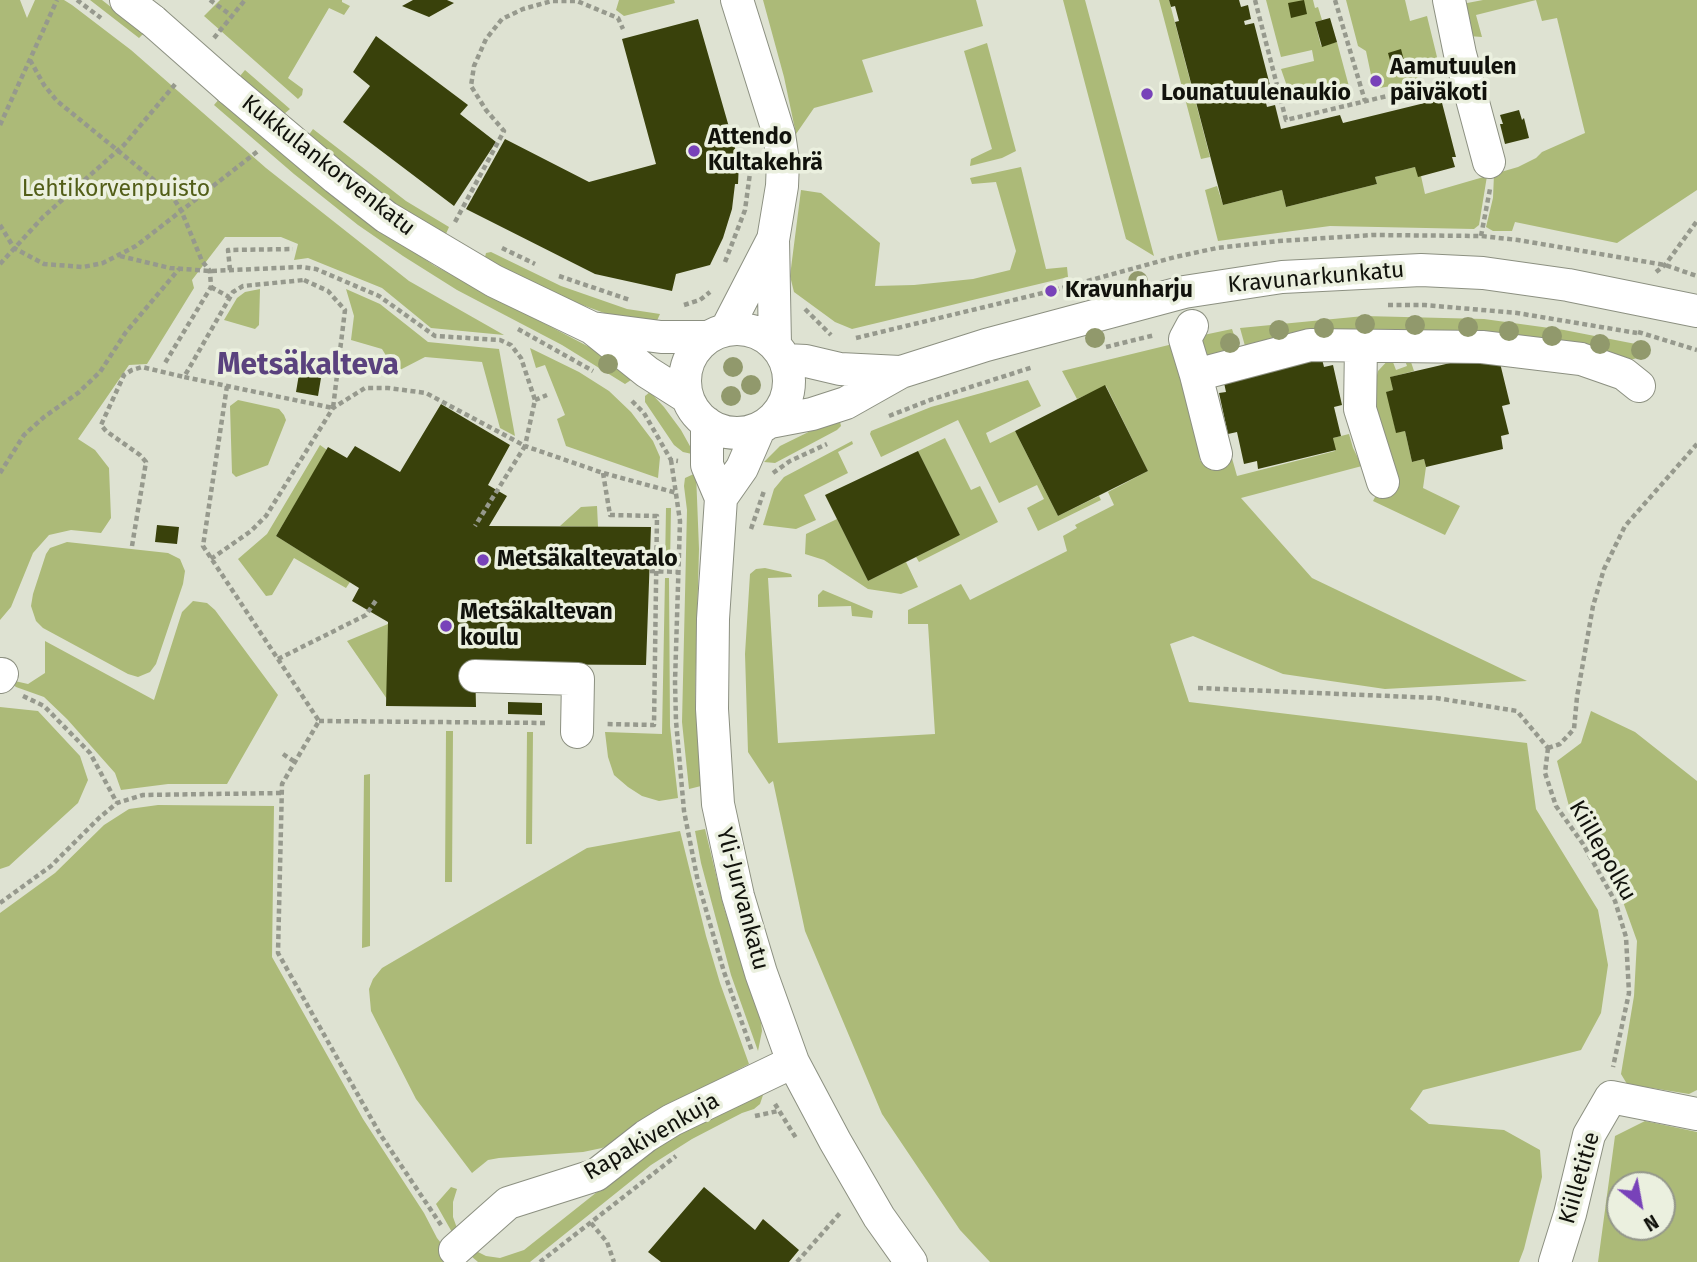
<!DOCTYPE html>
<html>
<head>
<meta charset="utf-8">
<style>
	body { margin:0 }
	#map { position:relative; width:1697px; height:1262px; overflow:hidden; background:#dee2d2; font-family:"Fira Sans",sans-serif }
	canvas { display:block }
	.north { position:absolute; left:1606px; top:1171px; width:70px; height:70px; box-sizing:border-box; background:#ebf0df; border:2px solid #94978b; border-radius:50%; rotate:149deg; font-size:19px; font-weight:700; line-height:28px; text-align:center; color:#11120c }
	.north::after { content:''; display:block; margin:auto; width:24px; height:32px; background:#7842b9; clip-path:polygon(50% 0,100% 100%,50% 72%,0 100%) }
</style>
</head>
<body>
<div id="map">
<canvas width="1697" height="1262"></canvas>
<div class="north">N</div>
</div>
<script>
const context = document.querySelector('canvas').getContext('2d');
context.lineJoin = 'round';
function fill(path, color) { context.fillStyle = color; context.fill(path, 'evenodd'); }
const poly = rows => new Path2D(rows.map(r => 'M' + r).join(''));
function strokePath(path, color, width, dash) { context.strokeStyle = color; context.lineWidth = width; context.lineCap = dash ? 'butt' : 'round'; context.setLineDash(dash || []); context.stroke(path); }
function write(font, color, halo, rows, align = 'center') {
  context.font = font + ' "Fira Sans",sans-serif'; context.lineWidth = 7; context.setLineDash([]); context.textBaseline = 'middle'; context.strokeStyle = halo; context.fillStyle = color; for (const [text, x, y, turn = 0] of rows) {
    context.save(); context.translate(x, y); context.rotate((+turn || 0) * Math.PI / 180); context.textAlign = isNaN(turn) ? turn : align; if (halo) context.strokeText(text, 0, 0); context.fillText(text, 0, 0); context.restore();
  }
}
fill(poly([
	[0,0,20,0,27,18,35,0,64,0,72,5,131,50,266,168,409,281,504,335,431,328,382,288,308,258,294,260,298,244,281,237,225,237,192,280,194,288,147,364,129,365,78,439,95,450,109,468,111,518,101,533,71,530,49,535,33,553,11,607,0,620],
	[90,0,102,0,144,33,139,38],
	[220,0,342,0,342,2,350,6,344,15,329,8,288,78,303,89,302,95,298,99,204,16],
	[619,0,674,0,675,3,624,16,616,10],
	[763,0,976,0,983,26,862,60,873,92,814,108,796,134,784,77],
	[1063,0,1085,0,1154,256,1126,239],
	[1159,0,1169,0,1210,157,1201,159],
	[1266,0,1313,0,1315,8,1318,7,1322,20,1315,22,1321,46,1337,42,1351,94,1317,103,1296,99,1289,92,1281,69,1314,61,1312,50,1281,57],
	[1346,0,1405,0,1410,21,1427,16,1437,57,1434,64,1417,72,1419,81,1374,89,1366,51,1358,46],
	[1483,0,1697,0,1697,190,1617,243,1515,222,1512,231,1493,231,1486,227,1493,198,1494,174,1518,167,1536,158,1542,152,1585,133,1557,18,1542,21,1536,0,1476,15,1482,37,1468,36,1462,4],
	[987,43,1016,151,1002,158,970,166,971,159,992,149,964,51],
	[245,70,290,109,284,114,240,76],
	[220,98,375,226,435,266,593,349,634,378,625,384,562,345,457,290,403,256,358,225,294,174,214,105],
	[313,129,406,201,449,227,445,236,390,200,308,136],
	[1021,167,1046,269,1067,267,1068,277,852,329,835,322,794,292,790,276,801,190,821,193,880,243,875,286,914,285,973,279,1010,270,1016,251,996,182,972,184,970,178],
	[1415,167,1421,176,1425,194,1487,176,1479,225,1474,229,1330,226,1218,241,1205,190,1217,186,1223,205,1282,190,1286,207,1377,184,1375,177],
	[491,252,561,286,627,309,660,314,655,325,618,318,566,299,487,261,485,257,486,253],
	[260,289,259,325,255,329,224,320,237,298,245,292],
	[346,289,380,304,428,342,499,349,515,436,500,428,482,362,425,357,396,372,382,349,351,340,354,316],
	[1364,316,1484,319,1564,330,1646,346,1641,357,1630,360,1586,351,1245,346,1240,328],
	[1232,329,1240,353,1210,367,1194,337],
	[1177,343,1198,433,1200,461,1216,459,1226,437,1237,476,1335,451,1333,438,1349,434,1353,448,1362,466,1241,498,1312,578,1527,681,1385,689,1283,674,1193,636,1170,644,1189,702,1527,743,1536,809,1598,910,1608,965,1601,1013,1581,1050,1423,1090,1410,1109,1429,1124,1504,1130,1540,1150,1542,1177,1524,1249,1519,1262,990,1262,960,1230,882,1114,805,931,773,781,769,784,748,752,745,654,750,574,756,569,765,568,791,574,792,577,768,578,778,743,935,734,928,624,908,624,908,610,961,584,970,600,1067,551,1063,536,1077,528,1075,525,1114,505,1108,492,1148,471,1106,386,1077,399,1062,371],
	[530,348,579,372,609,391,631,412,653,441,660,457,658,478,566,446,557,419,565,415,545,365,536,368],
	[1407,350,1414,371,1391,377,1393,390,1387,392,1396,432,1405,431,1412,462,1424,459,1426,467,1423,488,1460,506,1445,535,1373,501,1388,472,1373,391,1378,371,1391,357,1396,370,1407,366,1402,352],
	[1028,380,1041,406,986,433,990,443,1015,431,1058,516,1099,496,1101,500,1038,531,1027,508,1044,499,1037,485,999,503,958,420,881,457,870,434,871,431,931,407],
	[650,392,664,407,681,430,691,448,692,454,683,452,674,445,645,402,645,396],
	[238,400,279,409,284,415,286,420,268,465,236,477,232,473,230,406],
	[839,417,841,426,837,430,775,463,764,462,780,446],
	[945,438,971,490,980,486,998,522,919,562,916,557,960,535,918,451],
	[852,441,853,444,838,452,848,473,804,495,816,520,796,529,763,525,774,489,784,477],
	[320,445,327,450,276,536,350,582,346,588,294,558,272,595,266,596,238,559,267,534],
	[696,473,699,549,695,699,701,786,689,789,682,722,687,510,684,486,685,478],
	[597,506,598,527,560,526,581,507],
	[666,508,671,508,670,566,665,566],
	[837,519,868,581,906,562,918,587,901,594,868,589,824,560,805,554,806,534],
	[67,542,168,553,180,559,185,571,183,584,156,664,150,672,138,677,128,674,43,628,36,621,31,606,33,594,46,554,50,548],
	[665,578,669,578,670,726,678,798,659,801,642,796,628,787,614,775,608,757,605,732,662,734],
	[823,590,873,611,872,618,852,616,851,606,818,607,818,595],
	[193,601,207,603,215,610,278,695,227,784,168,784,121,790,115,773,67,719,44,697,16,687,6,679,28,684,45,673,45,641,154,700,182,612],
	[388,624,387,699,347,641],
	[0,707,38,711,80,756,88,780,78,803,9,866,0,869],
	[1591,711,1635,732,1697,781,1697,1090,1689,1094,1627,1084,1621,1074,1634,996,1637,941,1617,885,1570,810,1557,761,1581,743],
	[446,731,453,731,452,882,445,882],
	[527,732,533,732,532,844,526,844],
	[370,774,370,946,362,948,364,775],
	[158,805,274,806,272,957,363,1119,424,1213,437,1238,456,1262,0,1262,0,913,55,873,104,825,129,809],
	[705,829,724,908,761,1022,762,1031,758,1051,731,975,701,863,695,831],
	[680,831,706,936,720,983,749,1064,669,1105,614,1143,602,1148,583,1152,499,1158,488,1160,472,1173,416,1099,371,1011,369,989,373,979,382,968,587,848],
	[763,1095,760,1104,754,1109,742,1113,692,1139,651,1165,530,1262,478,1262,471,1256,472,1249,486,1256,500,1258,524,1250,631,1165,668,1139,753,1096],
	[1645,1121,1697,1132,1697,1262,1598,1262,1615,1136],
	[1620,1185,1662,1185,1662,1227,1620,1227],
	[451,1187,457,1189,453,1202,453,1217,458,1231,453,1234,436,1204]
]), '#acba78');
fill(poly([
	[413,0,447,0,454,3,429,17,402,6],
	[1169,0,1239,0,1241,7,1248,5,1251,19,1244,21,1245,25,1254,23,1274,101,1266,103,1267,107,1275,105,1281,129,1340,115,1343,123,1441,99,1456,157,1452,157,1455,167,1418,177,1415,167,1375,177,1377,184,1286,207,1282,190,1223,205,1175,22,1179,21,1175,6,1171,7],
	[1304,0,1307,14,1291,18,1288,3],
	[1330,18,1337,42,1322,47,1315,22],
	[698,19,739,162,738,184,735,184,732,209,723,238,710,265,676,274,672,291,595,274,466,209,505,139,589,182,656,164,622,39],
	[376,36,468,105,460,114,496,142,454,206,343,122,370,86,353,72],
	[1401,49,1407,72,1394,75,1388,53],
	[1519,110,1522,120,1524,118,1529,138,1505,144,1500,124,1503,124,1500,115],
	[1489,354,1492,365,1500,363,1510,404,1502,406,1509,434,1501,436,1503,449,1426,467,1424,459,1412,462,1405,431,1396,433,1386,392,1393,390,1390,377],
	[1321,355,1324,367,1333,365,1342,405,1334,407,1341,436,1333,438,1336,450,1258,469,1257,461,1244,464,1237,432,1228,434,1219,393,1226,392,1223,378],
	[299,374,321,378,318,396,296,392],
	[1105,385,1148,471,1058,516,1015,431],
	[441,404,510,445,488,485,507,496,489,526,651,527,646,665,475,664,476,707,386,706,388,622,352,601,359,588,276,536,328,447,347,458,355,446,400,472],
	[918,451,960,535,868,581,825,495],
	[157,525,179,527,177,544,155,542],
	[508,702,542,703,542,715,508,714],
	[704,1187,755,1230,763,1219,799,1250,789,1262,661,1262,648,1252]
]), '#39410b');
const minor = poly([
	[126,0,153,21],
	[737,0,779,134,783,161,782,186,773,240,775,345],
	[1449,0,1460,54,1489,162],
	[229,88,336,178,386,217,494,281,592,328,647,372,688,398],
	[1192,326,1185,339,1196,375,1310,345,1482,347,1581,359,1624,374,1639,386],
	[592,328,661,337,709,337],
	'685 381a52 52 0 1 1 104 0a52 52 0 1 1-104 0Z',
	[726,330,772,241],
	[1361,346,1360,409,1383,482],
	[785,360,806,361,840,369,900,372],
	[1196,375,1216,454],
	[770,422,812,414,846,403,901,372,986,345,1184,292,1282,277,1421,270,1483,273,1568,285,1697,311],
	[707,423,707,465,721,498,713,619,712,709,718,804,738,896,761,973,793,1062,835,1141,879,1217,911,1262],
	[721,498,742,468,759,429],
	[475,676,578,679,577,732],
	[0,677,2,674],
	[455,1250,508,1203,596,1175,646,1136,672,1120,793,1062],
	[1555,1262,1570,1214,1589,1135,1611,1097,1697,1114]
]);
strokePath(minor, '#8c9081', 34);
strokePath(poly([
	[77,0,101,18],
	[210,0,232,16],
	[1255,0,1286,120,1421,88],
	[1335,0,1365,101],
	[214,38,245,0],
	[30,60,44,85,57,101,170,193,181,210,202,261,210,271,211,287,165,363],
	[1418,76,1433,71],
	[0,125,57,0],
	[455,222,504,131,486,110,471,86,474,66,486,39,502,19,523,9,552,1,577,1,618,18,623,29],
	[0,225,14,248,44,264,83,267,103,263,136,246,258,151],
	[1481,236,1490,189],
	[502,248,535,264],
	[120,256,170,268,210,271,301,267,316,269,379,296,435,336,500,340,511,345,521,358,535,400,525,446,603,473,677,493],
	[725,262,745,210,750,173],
	[0,264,43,217,124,145,177,82],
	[230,270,228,250,293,249],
	[1656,272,1665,265,1697,221],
	[559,276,630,300],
	[304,280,328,291,345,310,333,408,184,377,233,292,243,286,304,280],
	[211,287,229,297],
	[684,305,700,300,710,292],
	[1388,305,1425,305,1517,313,1637,333],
	[805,309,831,335],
	[518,329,593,371],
	[1638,332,1697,350],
	[856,338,1051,291,1175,257,1217,248,1279,241,1373,235,1481,236,1518,240,1665,265,1697,276],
	[1106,347,1155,335],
	[227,386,203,546,319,721,282,784,278,953,380,1134,441,1225],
	[535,400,547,395],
	[632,401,644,413,671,460,678,461],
	[889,416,930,400,1033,367],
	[671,460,680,521,675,682,676,721,684,811,698,882,724,972,752,1051],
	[0,473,24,435,44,417,78,393,100,372,126,332,179,269],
	[603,473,610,515,657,516,654,725,605,724],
	[773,473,790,461,827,444],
	[751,529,764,491],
	[132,546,146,462,140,455,106,431,101,425,124,375,132,370,142,367,184,377],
	[211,559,251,531,266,516,333,408,365,388,388,388,426,393,525,446,475,526],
	[650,571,678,572],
	[278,659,366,615,377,599],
	[1198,688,1436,698,1517,711,1548,748],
	[23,696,44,706,90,753,117,803],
	[319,721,547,723],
	[1548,748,1545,773,1556,806,1583,844,1615,901,1626,937,1629,993,1613,1067],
	[1548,748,1560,744,1574,729,1577,697,1593,606,1604,569,1625,526,1697,444],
	[283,754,295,762],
	[0,903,51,866,100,817,117,803,143,795,282,793],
	[775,1104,796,1138],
	[755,1116,778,1111],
	[591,1223,607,1242,614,1262],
	[540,1262,676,1156],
	[797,1262,841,1212]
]), '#96998d', 4.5, [5, 3.5]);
strokePath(minor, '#fff', 32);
const minorBridge = poly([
	[153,21,229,88]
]);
strokePath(minorBridge, '#8c9081', 34, []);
strokePath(minorBridge, '#fff', 32);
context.fillStyle = '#91996c';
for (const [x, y] of [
	[1138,281],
	[1365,324],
	[1415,325],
	[1468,327],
	[1324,328],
	[1279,330],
	[1509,331],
	[1552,336],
	[1095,338],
	[1230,343],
	[1600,344],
	[1641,350],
	[608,364],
	[733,367],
	[751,385],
	[731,396]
]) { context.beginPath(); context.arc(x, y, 10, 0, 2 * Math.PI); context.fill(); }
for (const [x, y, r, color] of [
	[1376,81,7,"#7842b9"],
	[1147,94,7,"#7842b9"],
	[694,151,7,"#7842b9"],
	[1051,291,7,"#7842b9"],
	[483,560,7,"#7842b9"],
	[446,626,7,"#7842b9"]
]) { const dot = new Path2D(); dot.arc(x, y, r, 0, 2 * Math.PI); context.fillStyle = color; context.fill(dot); strokePath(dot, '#ebf0df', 2.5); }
write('bold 23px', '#11120c', '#ebf0df', [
	["Aamutuulen",1390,68],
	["päiväkoti",1390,94],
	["Lounatuulenaukio",1161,94],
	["Attendo",708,138],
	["Kultakehrä",708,164],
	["Kravunharju",1065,291],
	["Metsäkaltevatalo",497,560],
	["Metsäkaltevan",460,613],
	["koulu",460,639]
], 'left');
write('23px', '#11120c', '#ebf0df', [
	["Kukkulankorvenkatu",328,166,38],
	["Kravunarkunkatu",1316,278,-5],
	["Kiillepolku",1602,851,60],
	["Yli-Jurvankatu",742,899,75],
	["Rapakivenkuja",652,1137,-30],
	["Kiilletitie",1580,1178,-74]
]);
write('23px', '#525e18', '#ebf0df', [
	["Lehtikorvenpuisto",116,190]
]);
write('bold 30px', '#5a427e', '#ebf0df', [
	["Metsäkalteva",308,366]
]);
</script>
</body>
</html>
